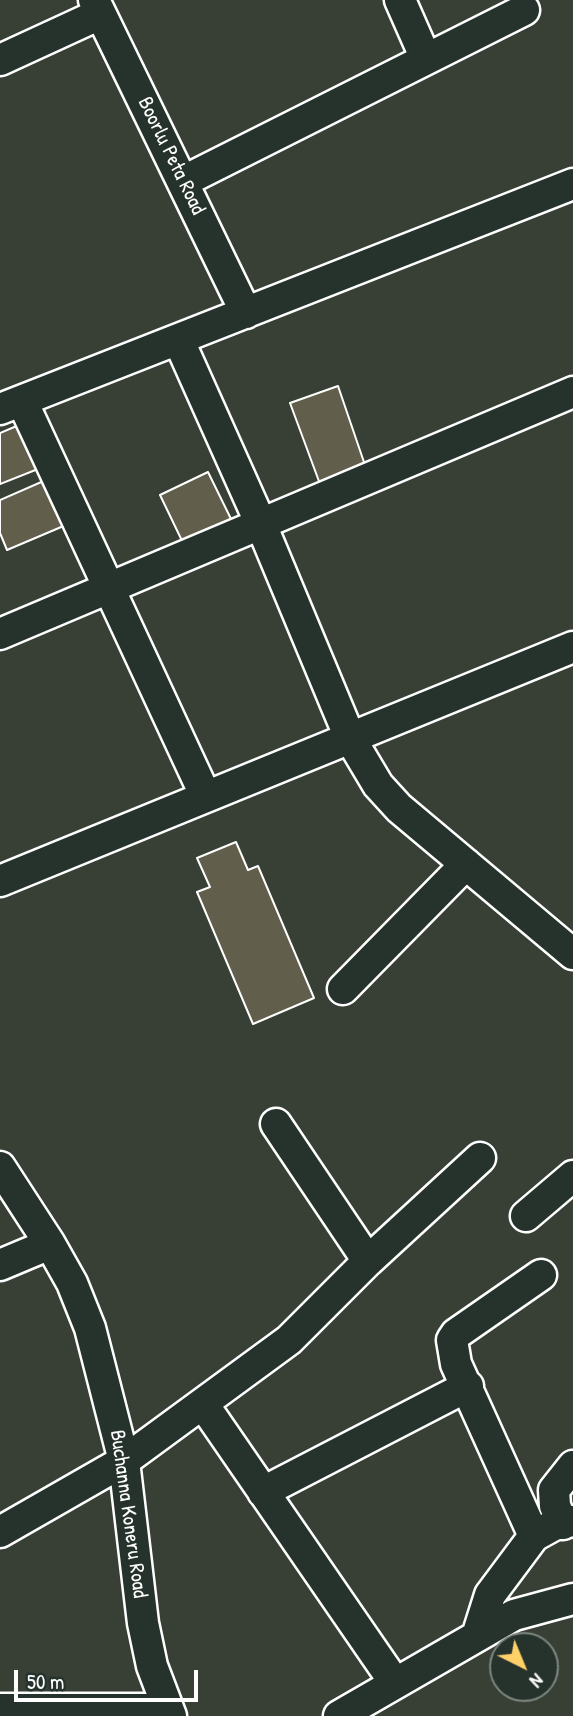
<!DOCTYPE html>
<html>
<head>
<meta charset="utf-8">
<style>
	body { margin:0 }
	#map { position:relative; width:573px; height:1716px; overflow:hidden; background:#384036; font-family:"Patrick Hand",sans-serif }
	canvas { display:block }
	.north { position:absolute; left:489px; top:1632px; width:70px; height:70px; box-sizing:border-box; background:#26332d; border:2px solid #7d8581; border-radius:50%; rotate:137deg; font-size:19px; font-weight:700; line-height:28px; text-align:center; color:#fff }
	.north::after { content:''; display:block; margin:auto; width:24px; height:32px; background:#ffd166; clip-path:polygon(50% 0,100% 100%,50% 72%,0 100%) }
	.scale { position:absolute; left:14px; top:1670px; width:184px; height:32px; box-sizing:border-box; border:4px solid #fff; border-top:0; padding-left:9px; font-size:21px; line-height:24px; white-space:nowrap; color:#fff; -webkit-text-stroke:5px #26332d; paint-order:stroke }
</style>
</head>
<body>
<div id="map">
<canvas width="573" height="1716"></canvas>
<div class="north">N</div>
<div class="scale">50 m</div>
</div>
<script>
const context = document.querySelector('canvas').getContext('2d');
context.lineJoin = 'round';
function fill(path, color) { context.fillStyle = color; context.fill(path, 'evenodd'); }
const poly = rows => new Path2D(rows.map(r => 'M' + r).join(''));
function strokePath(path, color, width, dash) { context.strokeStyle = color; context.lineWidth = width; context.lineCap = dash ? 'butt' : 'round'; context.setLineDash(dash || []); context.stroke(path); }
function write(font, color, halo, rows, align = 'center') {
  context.font = font + ' "Patrick Hand",sans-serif'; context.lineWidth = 5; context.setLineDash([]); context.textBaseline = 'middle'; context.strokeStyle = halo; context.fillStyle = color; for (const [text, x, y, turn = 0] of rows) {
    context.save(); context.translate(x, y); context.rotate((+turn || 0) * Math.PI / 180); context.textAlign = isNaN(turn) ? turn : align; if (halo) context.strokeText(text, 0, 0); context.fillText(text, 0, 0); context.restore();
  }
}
const building = poly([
	[338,386,366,468,320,484,290,403,338,386],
	[26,422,43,467,0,484,0,433,26,422],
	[208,472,233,523,185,547,160,495,208,472],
	[55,476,73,522,7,550,0,533,0,500,55,476],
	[236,842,248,870,258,866,314,998,253,1024,197,892,210,887,197,858,236,842]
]);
fill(building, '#615e4b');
strokePath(building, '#fff', 2);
const minor = poly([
	[94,0,246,313],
	[400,0,426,59],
	[0,60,100,14],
	[184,181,524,10],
	[179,341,260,522,350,738,378,785,399,808,573,954],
	[22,401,206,797],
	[0,409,573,184],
	[0,634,573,392],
	[0,881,573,647],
	[343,989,466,864],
	[276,1124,368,1261],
	[0,1167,50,1244,72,1283,90,1328,124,1461,143,1623,152,1666,171,1716],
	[526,1216,573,1176],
	[0,1265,50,1244],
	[203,1404,395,1683],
	[263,1492,468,1386],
	[563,1524,555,1506,554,1490,573,1466],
	[0,1532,124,1461,289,1340,368,1261,480,1158],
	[534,1536,456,1364,452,1340,456,1334,541,1275],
	[478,1633,490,1595,534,1536,554,1525,573,1521],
	[0,1709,168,1709],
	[339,1716,514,1615,573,1599]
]);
strokePath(minor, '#fff', 35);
strokePath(minor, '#26332d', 30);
write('21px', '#fff', '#26332d', [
	["Boorlu Peta Road",171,156,64],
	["Buchanna Koneru Road",128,1514,82]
]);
</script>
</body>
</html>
